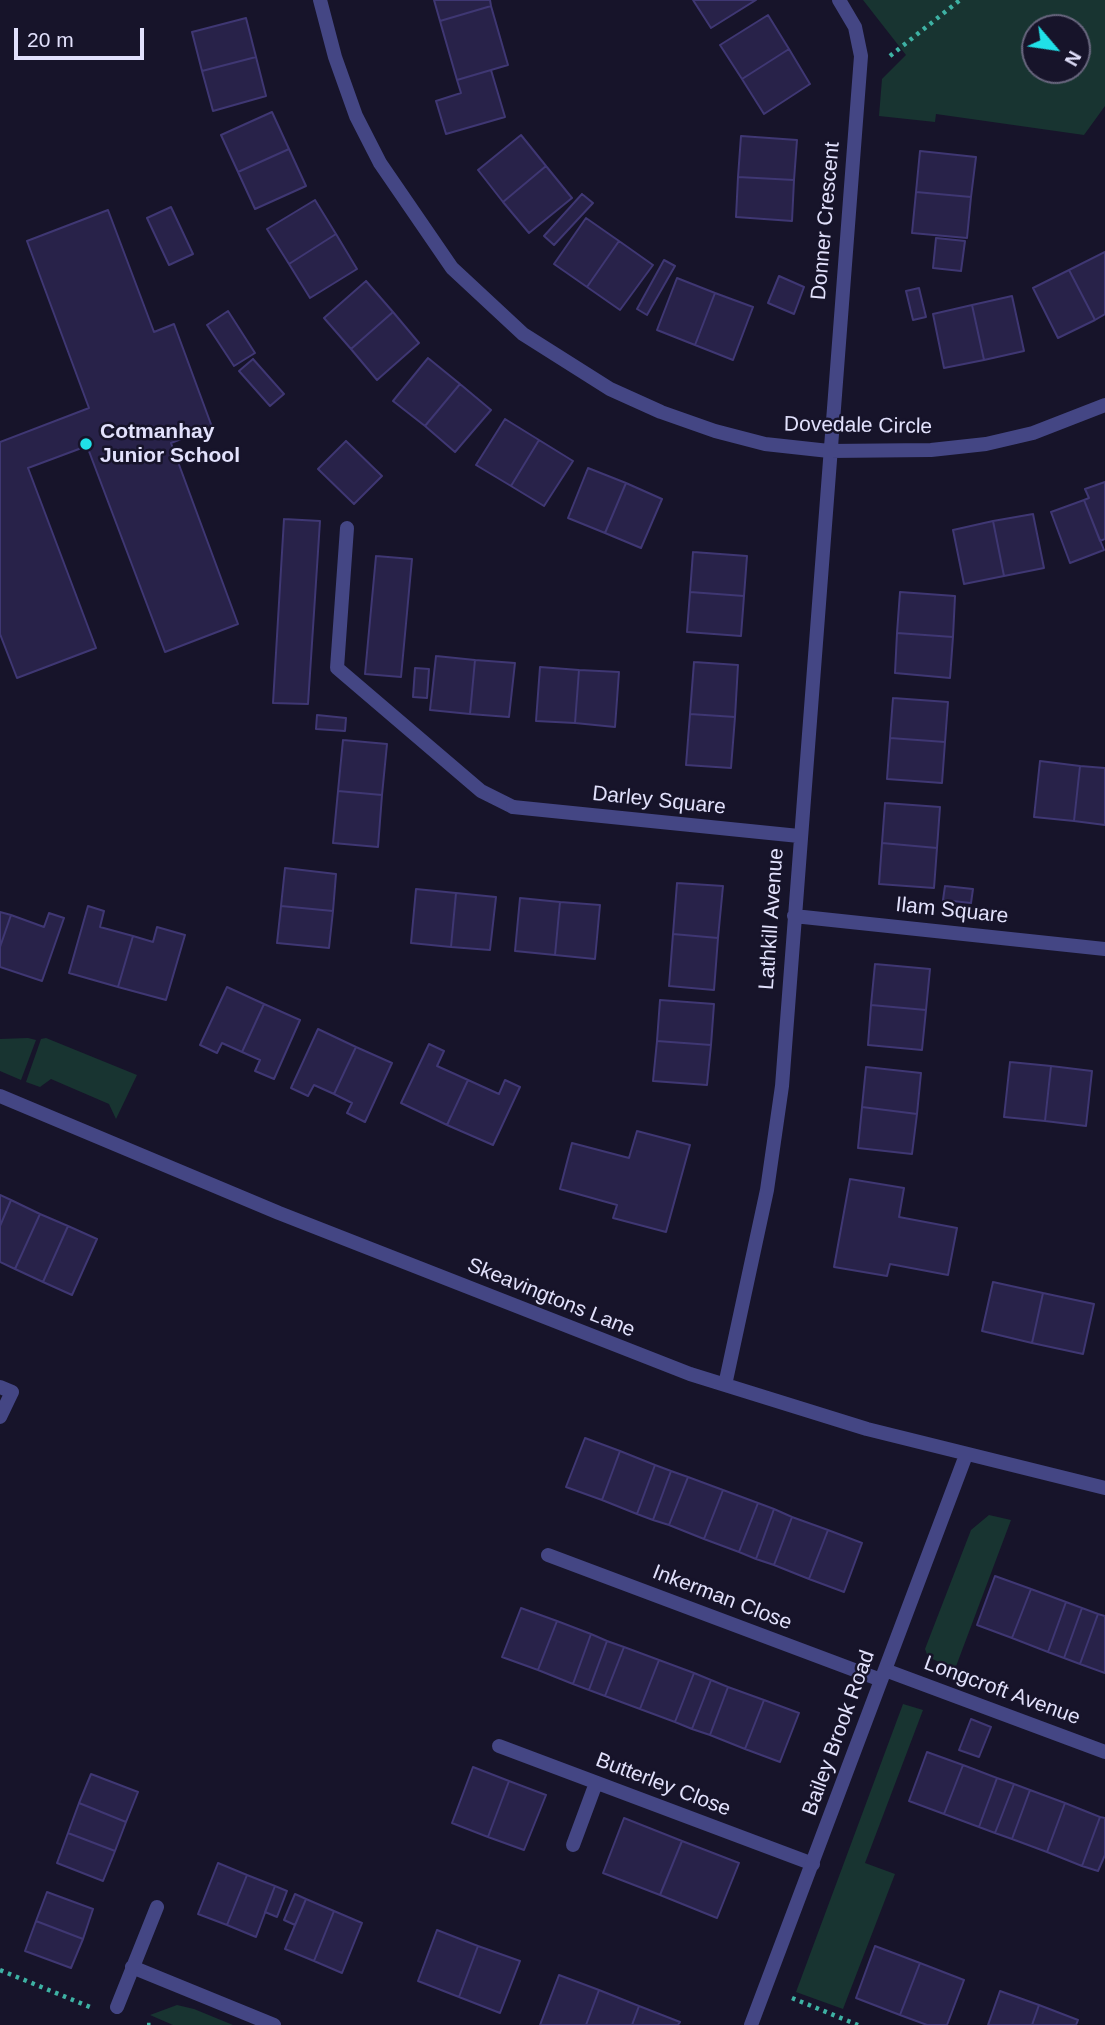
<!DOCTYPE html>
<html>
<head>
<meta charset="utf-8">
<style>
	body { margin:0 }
	#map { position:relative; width:1105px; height:2025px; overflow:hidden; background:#17142a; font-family:Helvetica,sans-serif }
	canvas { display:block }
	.north { position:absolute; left:1021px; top:14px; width:70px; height:70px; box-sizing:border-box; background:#17142a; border:2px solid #68667e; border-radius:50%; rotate:119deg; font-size:19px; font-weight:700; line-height:28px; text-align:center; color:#e2e1fc }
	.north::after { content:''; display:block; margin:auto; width:24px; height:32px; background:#20e1e8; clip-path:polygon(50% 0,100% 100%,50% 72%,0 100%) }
	.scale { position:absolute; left:14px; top:28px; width:130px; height:32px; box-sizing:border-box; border:4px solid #e2e1fc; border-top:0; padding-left:9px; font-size:21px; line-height:24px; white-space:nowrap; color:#e2e1fc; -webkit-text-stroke:5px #17142a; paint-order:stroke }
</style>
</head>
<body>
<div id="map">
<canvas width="1105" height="2025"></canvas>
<div class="north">N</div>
<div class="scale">20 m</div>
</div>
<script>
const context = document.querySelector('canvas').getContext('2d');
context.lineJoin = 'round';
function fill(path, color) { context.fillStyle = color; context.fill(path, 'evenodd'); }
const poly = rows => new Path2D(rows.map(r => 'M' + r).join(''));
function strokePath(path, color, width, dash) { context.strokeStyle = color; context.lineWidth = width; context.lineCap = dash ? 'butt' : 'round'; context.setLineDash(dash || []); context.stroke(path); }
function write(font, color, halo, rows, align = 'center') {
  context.font = font + ' Helvetica,sans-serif'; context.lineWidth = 5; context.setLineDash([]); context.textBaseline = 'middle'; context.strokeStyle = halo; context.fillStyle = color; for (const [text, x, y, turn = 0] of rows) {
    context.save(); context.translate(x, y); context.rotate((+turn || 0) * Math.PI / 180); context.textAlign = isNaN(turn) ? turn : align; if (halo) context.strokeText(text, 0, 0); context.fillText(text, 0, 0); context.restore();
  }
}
fill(poly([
	[863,0,1105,0,1105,106,1084,135,936,114,935,122,879,116,882,79,906,55],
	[1035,28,1077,28,1077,70,1035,70],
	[28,1038,36,1040,21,1080,0,1071,0,1039],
	[46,1038,137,1075,116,1119,109,1104,51,1079,40,1087,26,1082,41,1039],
	[989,1515,1011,1520,955,1669,928,1657,925,1649,971,1530],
	[903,1704,923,1710,865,1863,895,1874,843,2009,796,1992],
	[177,2005,194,2009,233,2025,173,2025,150,2015]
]), '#183431');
const building = poly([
	[434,0,490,0,491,6,440,21,434,0],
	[693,0,756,0,711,28,693,0],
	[491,6,508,65,457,80,440,21,491,6],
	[768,15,789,49,742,79,720,45,768,15],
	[246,18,256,57,202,71,192,32,246,18],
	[789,49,810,84,764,114,742,79,789,49],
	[256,57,266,96,213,111,202,71,256,57],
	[491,70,505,117,446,134,436,101,461,93,457,80,491,70],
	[272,112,289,149,238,172,221,135,272,112],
	[521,135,546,166,503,202,478,170,521,135],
	[741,136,797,140,794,180,738,177,741,136],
	[289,149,306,186,255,209,238,172,289,149],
	[920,151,976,157,971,197,916,192,920,151],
	[546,166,572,198,529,233,503,202,546,166],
	[738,177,794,180,792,221,736,217,738,177],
	[916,192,971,197,967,238,912,233,916,192],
	[582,194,593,203,554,245,544,236,582,194],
	[315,200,336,234,289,264,267,229,315,200],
	[171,207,193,254,169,265,147,218,171,207],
	[108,210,154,332,174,324,212,427,171,443,238,624,165,652,87,446,28,468,96,648,17,678,0,634,0,442,89,408,27,241,108,210],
	[586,218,619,241,587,287,554,264,586,218],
	[336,234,357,269,310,298,289,264,336,234],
	[936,238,965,241,961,271,933,268,936,238],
	[619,241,653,265,620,310,587,287,619,241],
	[1105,252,1105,314,1095,320,1069,270,1105,252],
	[664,260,675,266,647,315,637,309,664,260],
	[1069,270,1095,320,1058,338,1033,288,1069,270],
	[779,276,804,287,794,314,768,303,779,276],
	[677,278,715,293,695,345,657,330,677,278],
	[366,281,393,312,351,349,324,318,366,281],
	[919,288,926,317,913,320,906,291,919,288],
	[715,293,753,307,733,360,695,345,715,293],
	[1012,296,1024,351,984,360,972,305,1012,296],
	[972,305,984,360,944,368,933,314,972,305],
	[228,311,255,353,234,366,207,325,228,311],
	[393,312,419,343,377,380,351,349,393,312],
	[428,358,460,384,425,426,393,401,428,358],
	[253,359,284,394,270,406,239,371,253,359],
	[460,384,491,410,455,452,425,426,460,384],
	[505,419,539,440,511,486,476,465,505,419],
	[539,440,573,461,544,506,511,486,539,440],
	[346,441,382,476,354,504,318,469,346,441],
	[588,468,626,483,605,533,568,518,588,468],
	[1105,482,1105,539,1100,541,1084,500,1089,498,1085,489,1105,482],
	[626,483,662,499,641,548,605,533,626,483],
	[1084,500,1104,550,1070,563,1051,512,1084,500],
	[1033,514,1044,568,1004,576,993,521,1033,514],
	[284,519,320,521,308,704,273,703,284,519],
	[993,521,1004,576,964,584,953,530,993,521],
	[693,552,747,556,744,596,690,592,693,552],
	[376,556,412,559,401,677,365,674,376,556],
	[690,592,744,596,741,636,687,632,690,592],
	[900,592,955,596,953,637,897,633,900,592],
	[897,633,953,637,950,678,895,673,897,633],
	[436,656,475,660,470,714,430,710,436,656],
	[475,660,515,663,509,717,470,714,475,660],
	[694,662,738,665,735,717,690,714,694,662],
	[540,667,579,670,575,723,536,721,540,667],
	[415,668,429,669,427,698,413,697,415,668],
	[579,670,619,672,615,727,575,723,579,670],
	[893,698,948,702,945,742,890,738,893,698],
	[690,714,735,717,731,768,686,765,690,714],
	[317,715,346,718,345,731,316,729,317,715],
	[890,738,945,742,942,783,887,779,890,738],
	[343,740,387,744,382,795,338,791,343,740],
	[1040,761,1080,766,1074,821,1034,817,1040,761],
	[1080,766,1105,768,1105,825,1074,821,1080,766],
	[338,791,382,795,378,847,333,843,338,791],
	[885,803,940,807,937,848,882,843,885,803],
	[882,843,937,848,934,888,879,884,882,843],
	[285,868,336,874,333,911,281,906,285,868],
	[677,883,723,886,718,938,673,934,677,883],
	[945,886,973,889,971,903,943,900,945,886],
	[416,889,456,893,451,947,411,943,416,889],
	[456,893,496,897,490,950,451,947,456,893],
	[520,898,560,902,555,955,515,951,520,898],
	[560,902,600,905,595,959,555,955,560,902],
	[88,906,104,911,100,927,133,936,118,987,69,973,88,906],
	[281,906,333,911,329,948,277,943,281,906],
	[0,912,11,915,0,947,0,912],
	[49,913,64,918,42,981,0,967,0,947,11,915,44,927,49,913],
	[157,927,185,935,166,1000,118,987,133,936,153,942,157,927],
	[673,934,718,938,714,990,669,986,673,934],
	[875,964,930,969,926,1010,871,1005,875,964],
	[227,987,264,1004,242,1052,222,1043,217,1053,200,1045,227,987],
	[660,1000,714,1004,711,1045,657,1041,660,1000],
	[264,1004,300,1020,274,1079,255,1071,260,1060,242,1052,264,1004],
	[871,1005,926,1010,922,1050,868,1045,871,1005],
	[318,1029,356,1047,334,1094,314,1085,308,1096,291,1088,318,1029],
	[657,1041,711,1045,707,1085,653,1081,657,1041],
	[429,1044,444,1051,437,1066,468,1080,447,1125,401,1103,429,1044],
	[356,1047,392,1063,365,1122,347,1113,352,1103,334,1094,356,1047],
	[1010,1062,1051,1066,1045,1121,1004,1117,1010,1062],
	[1051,1066,1092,1071,1086,1126,1045,1121,1051,1066],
	[866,1067,921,1073,917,1114,862,1107,866,1067],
	[468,1080,499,1094,505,1080,520,1087,493,1145,447,1125,468,1080],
	[862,1107,917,1114,912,1154,858,1148,862,1107],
	[637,1131,690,1145,666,1232,613,1218,617,1205,560,1189,572,1143,629,1158,637,1131],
	[850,1179,904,1188,899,1217,957,1228,948,1275,890,1264,887,1276,834,1267,850,1179],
	[0,1195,11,1200,0,1226,0,1195],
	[11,1200,40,1214,15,1269,0,1262,0,1226,11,1200],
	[40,1214,68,1226,43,1282,15,1269,40,1214],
	[68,1226,97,1239,72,1295,43,1282,68,1226],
	[993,1282,1043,1293,1032,1343,982,1331,993,1282],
	[1043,1293,1094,1304,1083,1354,1032,1343,1043,1293],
	[585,1438,620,1451,602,1500,566,1487,585,1438],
	[620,1451,655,1465,637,1514,602,1500,620,1451],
	[655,1465,671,1471,653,1520,637,1514,655,1465],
	[671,1471,688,1477,669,1525,653,1520,671,1471],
	[688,1477,723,1490,704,1539,669,1525,688,1477],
	[723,1490,758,1503,739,1552,704,1539,723,1490],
	[758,1503,774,1509,756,1559,739,1552,758,1503],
	[774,1509,792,1517,774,1565,756,1559,774,1509],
	[792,1517,828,1530,809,1579,774,1565,792,1517],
	[828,1530,862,1543,844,1592,809,1579,828,1530],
	[995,1576,1031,1589,1012,1638,977,1625,995,1576],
	[1031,1589,1066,1602,1048,1652,1012,1638,1031,1589],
	[1066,1602,1082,1608,1064,1658,1048,1652,1066,1602],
	[521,1608,557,1621,538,1670,502,1657,521,1608],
	[1082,1608,1098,1614,1080,1664,1064,1658,1082,1608],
	[1098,1614,1105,1616,1105,1673,1080,1664,1098,1614],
	[557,1621,591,1634,573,1684,538,1670,557,1621],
	[591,1634,607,1641,589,1690,573,1684,591,1634],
	[607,1641,624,1647,605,1696,589,1690,607,1641],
	[624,1647,659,1660,640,1709,605,1696,624,1647],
	[659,1660,694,1673,675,1722,640,1709,659,1660],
	[694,1673,711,1680,692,1729,675,1722,694,1673],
	[711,1680,728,1687,710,1735,692,1729,711,1680],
	[728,1687,764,1700,745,1749,710,1735,728,1687],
	[764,1700,799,1713,780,1762,745,1749,764,1700],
	[971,1719,991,1727,979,1757,959,1750,971,1719],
	[927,1752,963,1765,944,1814,909,1801,927,1752],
	[963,1765,997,1778,979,1827,944,1814,963,1765],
	[473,1767,509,1781,488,1837,452,1823,473,1767],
	[91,1774,138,1792,126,1822,79,1803,91,1774],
	[997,1778,1014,1784,995,1833,979,1827,997,1778],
	[509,1781,546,1795,524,1850,488,1837,509,1781],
	[1014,1784,1030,1790,1012,1839,995,1833,1014,1784],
	[1030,1790,1065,1803,1047,1852,1012,1839,1030,1790],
	[79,1803,126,1822,115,1851,68,1833,79,1803],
	[1065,1803,1100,1817,1082,1866,1047,1852,1065,1803],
	[1100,1817,1105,1818,1105,1855,1098,1871,1082,1866,1100,1817],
	[624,1818,682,1841,660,1895,603,1873,624,1818],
	[68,1833,115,1851,103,1881,57,1863,68,1833],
	[682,1841,739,1863,717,1918,660,1895,682,1841],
	[218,1863,247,1875,227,1925,198,1914,218,1863],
	[247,1875,275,1886,256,1937,227,1925,247,1875],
	[275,1886,287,1891,277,1917,265,1912,275,1886],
	[47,1892,93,1909,83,1939,36,1921,47,1892],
	[295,1894,306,1899,295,1925,284,1920,295,1894],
	[306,1899,334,1911,314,1961,285,1949,306,1899],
	[334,1911,362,1923,342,1973,314,1961,334,1911],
	[36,1921,83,1939,71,1968,25,1951,36,1921],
	[437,1930,478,1946,459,1997,418,1981,437,1930],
	[478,1946,520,1961,500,2013,459,1997,478,1946],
	[875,1946,920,1963,900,2015,856,1998,875,1946],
	[920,1963,964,1980,947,2025,927,2025,900,2015,920,1963],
	[559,1975,599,1990,586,2025,540,2025,559,1975],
	[599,1990,639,2006,632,2025,586,2025,599,1990],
	[1000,1991,1039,2005,1032,2025,988,2025,1000,1991],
	[1039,2005,1078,2020,1076,2025,1032,2025,1039,2005],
	[639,2006,680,2022,678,2025,632,2025,639,2006]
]);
fill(building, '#282249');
strokePath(building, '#3f3773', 2);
strokePath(poly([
	[890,56,960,0],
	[0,1970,90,2007],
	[792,1998,858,2025],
	[147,2025,154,2025]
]), '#3eb2a4', 4.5, [3.5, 5]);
strokePath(poly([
	[347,528,337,668,481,791,513,807],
	[499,1746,813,1864],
	[573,1845,596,1783]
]), '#444684', 14);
strokePath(poly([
	[320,0,335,57,356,116,380,163,452,268,523,334,610,389,661,412,715,431,765,444,829,451,931,450,986,444,1033,433,1105,405],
	[513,807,799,836],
	[794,916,1105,949],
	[0,1096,279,1213,690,1374,867,1429,1105,1488],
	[725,1385,767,1190,782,1086,861,56,855,27,839,0],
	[0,1387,12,1392,0,1417],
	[548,1555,881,1680],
	[885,1670,1105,1752],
	[132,1967,274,2025],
	[117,2007,157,1907],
	[751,2025,966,1455]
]), '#444684', 14);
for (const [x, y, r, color] of [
	[86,444,7,"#20e1e8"]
]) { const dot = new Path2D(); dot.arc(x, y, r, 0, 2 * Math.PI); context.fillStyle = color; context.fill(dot); strokePath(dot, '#17142a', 2.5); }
write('21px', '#e2e1fc', '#17142a', [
	["Donner Crescent",826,221,-85],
	["Dovedale Circle",858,426,1],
	["Darley Square",659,801,6],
	["Ilam Square",952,911,6],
	["Lathkill Avenue",772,919,-86],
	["Skeavingtons Lane",551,1298,22],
	["Inkerman Close",722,1598,21],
	["Longcroft Avenue",1002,1691,20],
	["Bailey Brook Road",839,1733,-70],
	["Butterley Close",663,1785,21]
]);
write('bold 21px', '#e2e1fc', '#17142a', [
	["Cotmanhay",100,432],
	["Junior School",100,456]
], 'left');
</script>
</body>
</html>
